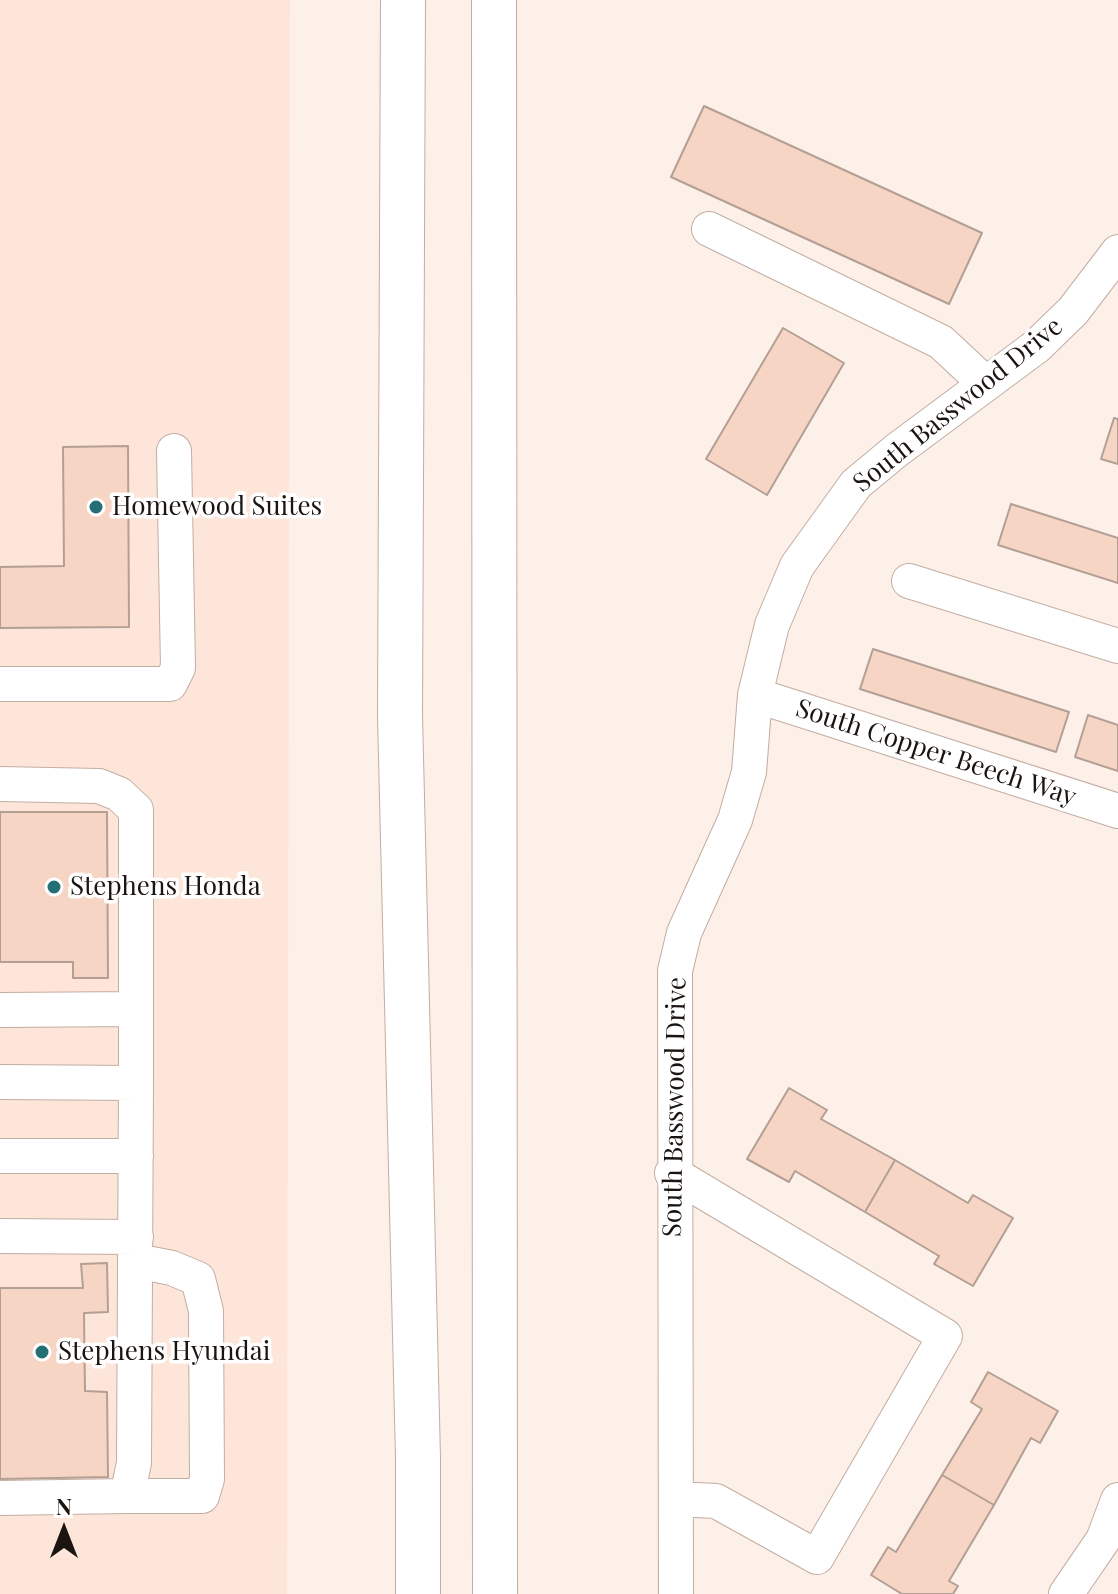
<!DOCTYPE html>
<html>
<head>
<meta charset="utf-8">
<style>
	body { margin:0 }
	#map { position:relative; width:1118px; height:1594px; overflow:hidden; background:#fdf0e9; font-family:"Playfair Display",serif }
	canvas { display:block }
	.north { position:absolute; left:24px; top:1490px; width:80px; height:80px; -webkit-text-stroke:6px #fff; paint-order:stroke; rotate:0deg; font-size:22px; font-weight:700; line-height:32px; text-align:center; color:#1b1410 }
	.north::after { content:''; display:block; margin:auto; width:28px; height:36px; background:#1b1410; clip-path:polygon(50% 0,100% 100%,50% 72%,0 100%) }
</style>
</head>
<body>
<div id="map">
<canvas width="1118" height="1594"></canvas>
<div class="north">N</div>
</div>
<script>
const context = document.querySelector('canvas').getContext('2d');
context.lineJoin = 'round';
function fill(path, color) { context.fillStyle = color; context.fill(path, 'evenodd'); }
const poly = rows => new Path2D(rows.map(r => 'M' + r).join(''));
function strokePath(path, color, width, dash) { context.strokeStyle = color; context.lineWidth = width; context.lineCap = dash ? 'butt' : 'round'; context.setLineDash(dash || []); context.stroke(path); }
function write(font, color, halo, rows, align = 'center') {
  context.font = font + ' "Playfair Display",serif'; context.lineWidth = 7; context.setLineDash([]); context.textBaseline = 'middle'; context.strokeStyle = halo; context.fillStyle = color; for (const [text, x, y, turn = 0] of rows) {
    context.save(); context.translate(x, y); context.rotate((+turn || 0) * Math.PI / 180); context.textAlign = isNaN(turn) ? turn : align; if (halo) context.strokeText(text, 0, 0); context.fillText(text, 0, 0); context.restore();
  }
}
fill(poly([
	[0,0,290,0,287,1594,0,1594]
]), '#fde6d9');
const building = poly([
	[704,106,982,233,949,304,671,177,704,106],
	[783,328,844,363,767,495,706,459,783,328],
	[1114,418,1118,419,1118,464,1101,459,1114,418],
	[128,446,129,627,0,628,0,567,64,566,63,447,128,446],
	[1011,504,1118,538,1118,583,998,545,1011,504],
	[873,649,1069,712,1056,752,860,689,873,649],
	[1088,715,1118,725,1118,771,1075,757,1088,715],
	[0,812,107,812,108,978,73,978,73,962,0,962,0,812],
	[789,1088,827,1110,821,1119,895,1160,865,1212,795,1171,789,1182,747,1159,789,1088],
	[895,1160,968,1203,973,1195,1013,1218,973,1286,934,1264,939,1256,865,1212,895,1160],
	[107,1263,108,1312,84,1313,85,1391,107,1392,108,1477,0,1479,0,1288,83,1288,81,1264,107,1263],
	[988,1372,1058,1411,1040,1443,1031,1438,994,1505,942,1475,982,1409,971,1402,988,1372],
	[942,1475,994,1505,949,1581,958,1586,953,1594,902,1594,871,1575,888,1547,896,1552,942,1475]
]);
fill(building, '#f6d5c4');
strokePath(building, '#b39f94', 2);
const minor = poly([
	[709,229,941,342,986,384],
	[909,581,1118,646],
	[0,684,170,684,178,668,174,451],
	[755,695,1118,811],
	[0,784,99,786,119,794,136,810,136,1083,134,1463,127,1496,0,1498],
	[0,1010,136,1009],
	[0,1082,136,1083],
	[0,1156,136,1156],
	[672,1173,945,1336,817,1557,716,1501,677,1499],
	[0,1236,136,1237],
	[127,1496,202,1496,207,1479,206,1311,198,1279,172,1268,136,1261],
	[676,1594,675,971,684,933,735,820,749,772,755,695,772,625,797,566,856,484,897,450,1037,346,1073,311,1118,252],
	[1066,1594,1103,1540,1118,1500]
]);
const highway = poly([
	[403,0,400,715,418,1458,418,1594],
	[494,0,495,1594]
]);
strokePath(minor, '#c2ada2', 36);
strokePath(highway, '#c2ada2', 46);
strokePath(minor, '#fff', 34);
strokePath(highway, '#fff', 44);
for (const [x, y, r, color] of [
	[96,507,8,"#246f76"],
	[54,887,8,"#246f76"],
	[42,1352,8,"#246f76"]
]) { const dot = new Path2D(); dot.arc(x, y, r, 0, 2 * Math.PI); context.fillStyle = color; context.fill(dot); strokePath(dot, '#fff', 3); }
write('26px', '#1b1410', '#fff', [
	["South Basswood Drive",958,405,-39],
	["South Copper Beech Way",936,753,18],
	["South Basswood Drive",675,1107,-89]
]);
write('26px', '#1b1410', '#fff', [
	["Homewood Suites",112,507],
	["Stephens Honda",70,887],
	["Stephens Hyundai",58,1352]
], 'left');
</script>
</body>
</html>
